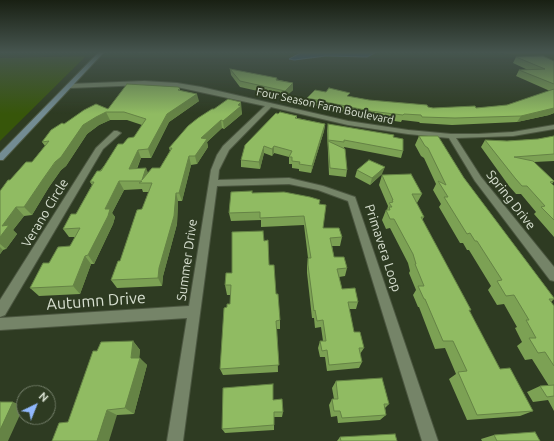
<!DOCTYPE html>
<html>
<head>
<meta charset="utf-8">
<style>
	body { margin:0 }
	#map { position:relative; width:554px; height:441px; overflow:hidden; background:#2e3b22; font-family:Ubuntu,sans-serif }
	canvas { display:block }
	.north { position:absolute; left:16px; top:385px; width:40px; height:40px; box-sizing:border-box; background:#2e3b22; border:1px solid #727d68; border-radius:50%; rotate:43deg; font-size:11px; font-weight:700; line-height:16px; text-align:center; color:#d8e0d1 }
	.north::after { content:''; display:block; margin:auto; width:14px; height:18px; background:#90b8fd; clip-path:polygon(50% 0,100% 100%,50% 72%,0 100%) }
</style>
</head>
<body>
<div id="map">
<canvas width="554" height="441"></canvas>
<div class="north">N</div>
</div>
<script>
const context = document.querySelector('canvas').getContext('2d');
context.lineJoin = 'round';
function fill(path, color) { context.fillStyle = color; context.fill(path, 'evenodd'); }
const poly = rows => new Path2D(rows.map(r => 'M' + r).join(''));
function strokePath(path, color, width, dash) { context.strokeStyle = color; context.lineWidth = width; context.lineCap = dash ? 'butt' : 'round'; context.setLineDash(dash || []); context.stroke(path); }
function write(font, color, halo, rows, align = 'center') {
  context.font = font + ' Ubuntu,sans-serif'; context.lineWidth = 4; context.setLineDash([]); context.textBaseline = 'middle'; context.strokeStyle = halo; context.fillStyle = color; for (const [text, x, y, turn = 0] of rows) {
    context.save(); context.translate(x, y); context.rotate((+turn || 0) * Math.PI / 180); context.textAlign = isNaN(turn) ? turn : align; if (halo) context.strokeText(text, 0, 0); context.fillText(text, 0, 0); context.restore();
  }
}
fill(poly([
	[494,52,554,52,554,61,518,56],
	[86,56,0,141,0,58]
]), '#37560a');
const water = poly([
	[302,52,377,52,367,57,326,56,294,60,289,59,302,52]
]);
fill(water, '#1e468e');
strokePath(water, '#5674a2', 1);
const minor = poly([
	[144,81,177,83,201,87,348,121,408,130,451,134,478,134,513,132,554,125,554,129,513,136,456,138,481,177,554,267,554,281,550,280,475,181,449,138,408,134,348,125,271,107,229,150,219,170,218,180,289,178,323,186,355,197,438,441,422,441,348,201,318,190,289,184,217,186,183,441,167,441,187,318,0,330,0,318,189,306,211,170,217,155,223,146,265,106,177,87,144,85,69,88,66,86,69,84,144,81],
	[114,131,117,131,121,133,103,149,5,315,0,317,0,300,96,148,114,131]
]);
const secondary = poly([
	[99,52,104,52,3,160,0,160,0,153,99,52]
]);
strokePath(minor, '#4c5741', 2);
strokePath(secondary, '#4c5741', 2);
fill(minor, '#758468');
fill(secondary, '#738c93');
fill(poly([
	[139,52,162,52,139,53],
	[516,57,554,61,554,113,549,115,517,122,452,125,420,123,419,122,402,120,401,122,368,117,307,104,307,98,326,92,369,100,433,108,476,108,507,105,550,91,516,76,519,70,528,70,513,63],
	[230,69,293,83,293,90,285,97,240,87,231,75],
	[180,88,180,90,199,101,169,122,151,158,141,158,137,169,148,173,160,168,170,151,169,148,214,109,242,110,241,110,242,114,224,129,222,128,207,142,208,147,197,164,191,165,182,201,178,201,177,224,163,276,162,286,117,288,111,280,120,261,142,209,149,192,143,192,142,189,124,190,112,213,115,217,113,224,94,264,91,264,80,294,39,296,30,288,49,263,70,246,75,237,69,237,63,229,76,214,92,185,90,182,123,144,134,137,142,125,127,120,110,120,99,125,87,134,66,166,61,170,49,187,32,215,24,216,13,230,17,234,6,249,3,250,0,254,0,191,10,180,32,162,45,146,42,142,64,124,108,109],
	[278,114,297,116,297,118,325,124,324,131,311,173,299,171,299,169,292,168,292,164,289,164,289,157,274,153,272,156,264,153,260,169,241,167,241,160],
	[328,124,393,137,403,151,401,158,344,147,347,170,346,177,329,175,327,131],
	[419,136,464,178,554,298,554,299,551,302,554,306,554,411,548,400,533,402,527,392,540,386,549,386,532,359,525,360,517,346,522,342,515,328,517,327,504,304,497,305,488,290,491,286,469,250,467,250,463,243,460,243,439,207,441,204,433,190,436,184,424,158,421,156,415,145],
	[554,136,554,161,534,162,554,181,552,184,554,186,554,237,534,214,536,212,521,194,516,194,509,186,481,147,485,140,507,141,538,139],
	[357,170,382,174,370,185,355,177],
	[382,175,422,194,417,203,416,203,424,217,422,220,471,310,469,311,500,369,533,411,520,416,467,420,449,379,456,374,445,348,435,349,419,307,418,307,413,295,416,290,409,273,410,271,408,263,390,228,386,229,382,220,386,210,387,210,388,206,379,185],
	[252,193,319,204,323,228,342,237,340,246,332,246,334,257,347,268,345,276,339,277,342,289,358,302,356,309,349,309,354,332,364,348,360,354,362,362,359,368,327,371,325,357,320,357,318,348,320,341,323,341,321,327,315,328,314,318,312,318,307,273,307,266,308,258,304,225,261,227,261,220,231,221,229,213],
	[264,241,276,294,280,320,280,329,277,329,278,372,223,375,220,369,227,307,230,304,230,295,227,295,225,285,232,273],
	[133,341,140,350,139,358,147,365,134,414,117,415,68,422,97,351],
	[336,381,389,404,385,408,386,415,380,420,338,423,337,416,331,417,329,405,332,399,334,399,332,388],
	[273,400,283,412,282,417,274,417,274,430,225,433,222,429],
	[494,435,540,441,482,441,481,439],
	[340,437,397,441,337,441]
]), '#7ca154');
fill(poly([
	[293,83,293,90,285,97,285,91],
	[197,94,199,101,169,122,151,158,148,149,167,114],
	[241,102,242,114,224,129,223,121],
	[554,108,554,113,549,115,517,122,521,116],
	[106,112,110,120,99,125,87,134,66,166,61,170,49,187,32,215,24,207,43,179,83,125,96,117],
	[221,120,222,128,207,142,208,147,197,164,195,156,201,138],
	[325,124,324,131,311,173,312,166],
	[264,146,264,153,260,169,259,162],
	[274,146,274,153,272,156,272,149],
	[138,150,141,158,133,177,129,169],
	[189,156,191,165,182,201,179,193],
	[385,167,382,174,370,185,372,178],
	[146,168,150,177,142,180],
	[119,181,124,190,112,213,115,217,113,224,94,264,88,255,105,209],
	[176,193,178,201,177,224,163,276,162,286,158,278,159,268],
	[16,207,24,216,13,230,17,234,6,249,0,244,0,237,2,226],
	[0,247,3,250,0,254],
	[85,256,91,264,80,294,73,286],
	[133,341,140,350,139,360,140,358,147,365,134,414,125,408],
	[13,402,24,406,8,441,0,441,0,430],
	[107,410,117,415,109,441,97,441]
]), '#658345');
const building = poly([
	[543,56,554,61,554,84,519,70,545,69,516,57,543,56],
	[230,69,277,78,276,80,293,83,285,91,240,81,230,69],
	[127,84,178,87,180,88,178,90,197,94,167,114,148,149,138,150,129,169,146,168,142,180,152,168,160,168,172,148,169,148,188,126,198,118,212,109,214,109,228,99,241,102,238,105,241,106,223,121,221,120,201,138,207,139,195,156,189,156,179,193,176,193,174,216,159,268,158,278,111,280,118,261,120,261,137,210,142,209,152,183,139,183,142,181,119,181,105,209,110,209,108,216,88,255,85,256,73,286,30,288,43,263,49,263,58,247,70,246,80,228,63,229,71,214,76,214,94,182,90,182,97,171,101,171,118,144,123,144,128,138,134,137,146,119,124,112,106,112,96,117,83,125,61,157,55,162,43,179,24,207,16,207,2,226,9,225,0,237,0,191,8,180,10,180,26,162,32,162,49,141,42,142,51,130,62,123,64,124,84,110,96,104,108,109,127,84],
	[329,88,350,93,347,96,369,100,427,105,428,107,433,108,475,106,476,108,507,105,554,89,554,108,521,116,455,118,422,117,421,115,404,114,403,115,370,111,307,98,315,90,326,92,329,88],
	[280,112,297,116,295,118,325,124,312,166,299,164,300,162,292,161,292,157,289,157,292,151,274,146,272,149,264,146,259,162,241,160,245,145,276,113,278,114,280,112],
	[328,124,394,135,393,137,403,139,403,151,344,140,344,142,328,140,328,124],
	[419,136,438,136,464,178,554,298,554,299,549,299,554,306,554,366,545,352,538,353,529,338,536,338,526,320,529,320,514,295,506,296,497,281,502,280,477,241,475,241,470,233,467,234,444,197,448,197,438,181,446,185,428,148,425,146,419,136],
	[554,136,554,154,514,157,533,161,554,181,550,182,554,186,554,220,541,207,545,206,527,186,522,186,515,178,485,140,507,141,538,139,554,136],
	[328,141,345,149,347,170,330,168,328,141],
	[369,160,385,167,372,178,357,170,369,160],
	[411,174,422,194,412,194,424,217,421,217,471,310,469,310,500,369,510,368,533,411,477,415,458,372,467,371,453,341,443,341,425,299,424,299,418,286,424,286,415,264,416,264,413,254,394,219,390,219,386,210,390,210,389,207,392,207,389,203,393,202,392,200,393,200,382,175,411,174],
	[252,191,252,193,284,192,310,197,320,200,319,204,326,205,323,228,339,228,342,237,330,238,334,257,344,257,347,268,337,269,342,289,355,288,358,302,348,302,354,332,360,332,364,348,359,348,362,362,329,365,327,350,322,351,320,341,326,341,323,320,317,321,315,310,314,311,308,265,308,258,311,258,304,216,260,218,260,212,229,213,231,192,252,191],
	[263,231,264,241,268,240,269,265,274,265,276,294,278,294,280,320,276,321,279,365,220,369,224,308,227,307,227,304,230,304,231,285,225,285,226,273,232,273,232,232,263,231],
	[133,341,131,358,140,358,125,408,107,410,97,441,52,441,59,423,68,422,93,351,97,351,101,342,133,341],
	[382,378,389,404,384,404,386,415,342,418,340,411,334,411,332,399,338,399,336,381,382,378],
	[273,384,273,400,282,399,283,412,274,412,274,425,222,429,223,388,273,384],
	[554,385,554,396,547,397,540,386,554,385],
	[0,402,13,402,0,430,0,402],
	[535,432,540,441,497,441,494,435,535,432],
	[395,434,397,441,341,441,340,437,395,434]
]);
fill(building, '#90bb62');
strokePath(building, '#658345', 1);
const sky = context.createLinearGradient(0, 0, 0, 114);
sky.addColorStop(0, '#192013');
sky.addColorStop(0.46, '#46554f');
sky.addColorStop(1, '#46554f00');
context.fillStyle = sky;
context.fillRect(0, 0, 554, 114);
write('11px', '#d8e0d1', '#2e3b22', [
	["Four Season Farm Boulevard",325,106,12]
]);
write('13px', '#d8e0d1', '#2e3b22', [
	["Spring Drive",511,200,52],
	["Verano Circle",45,213,-59],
	["Primavera Loop",383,248,72],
	["Summer Drive",187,260,-82]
]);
write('16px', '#d8e0d1', '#2e3b22', [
	["Autumn Drive",96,301,-4]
]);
</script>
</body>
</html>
